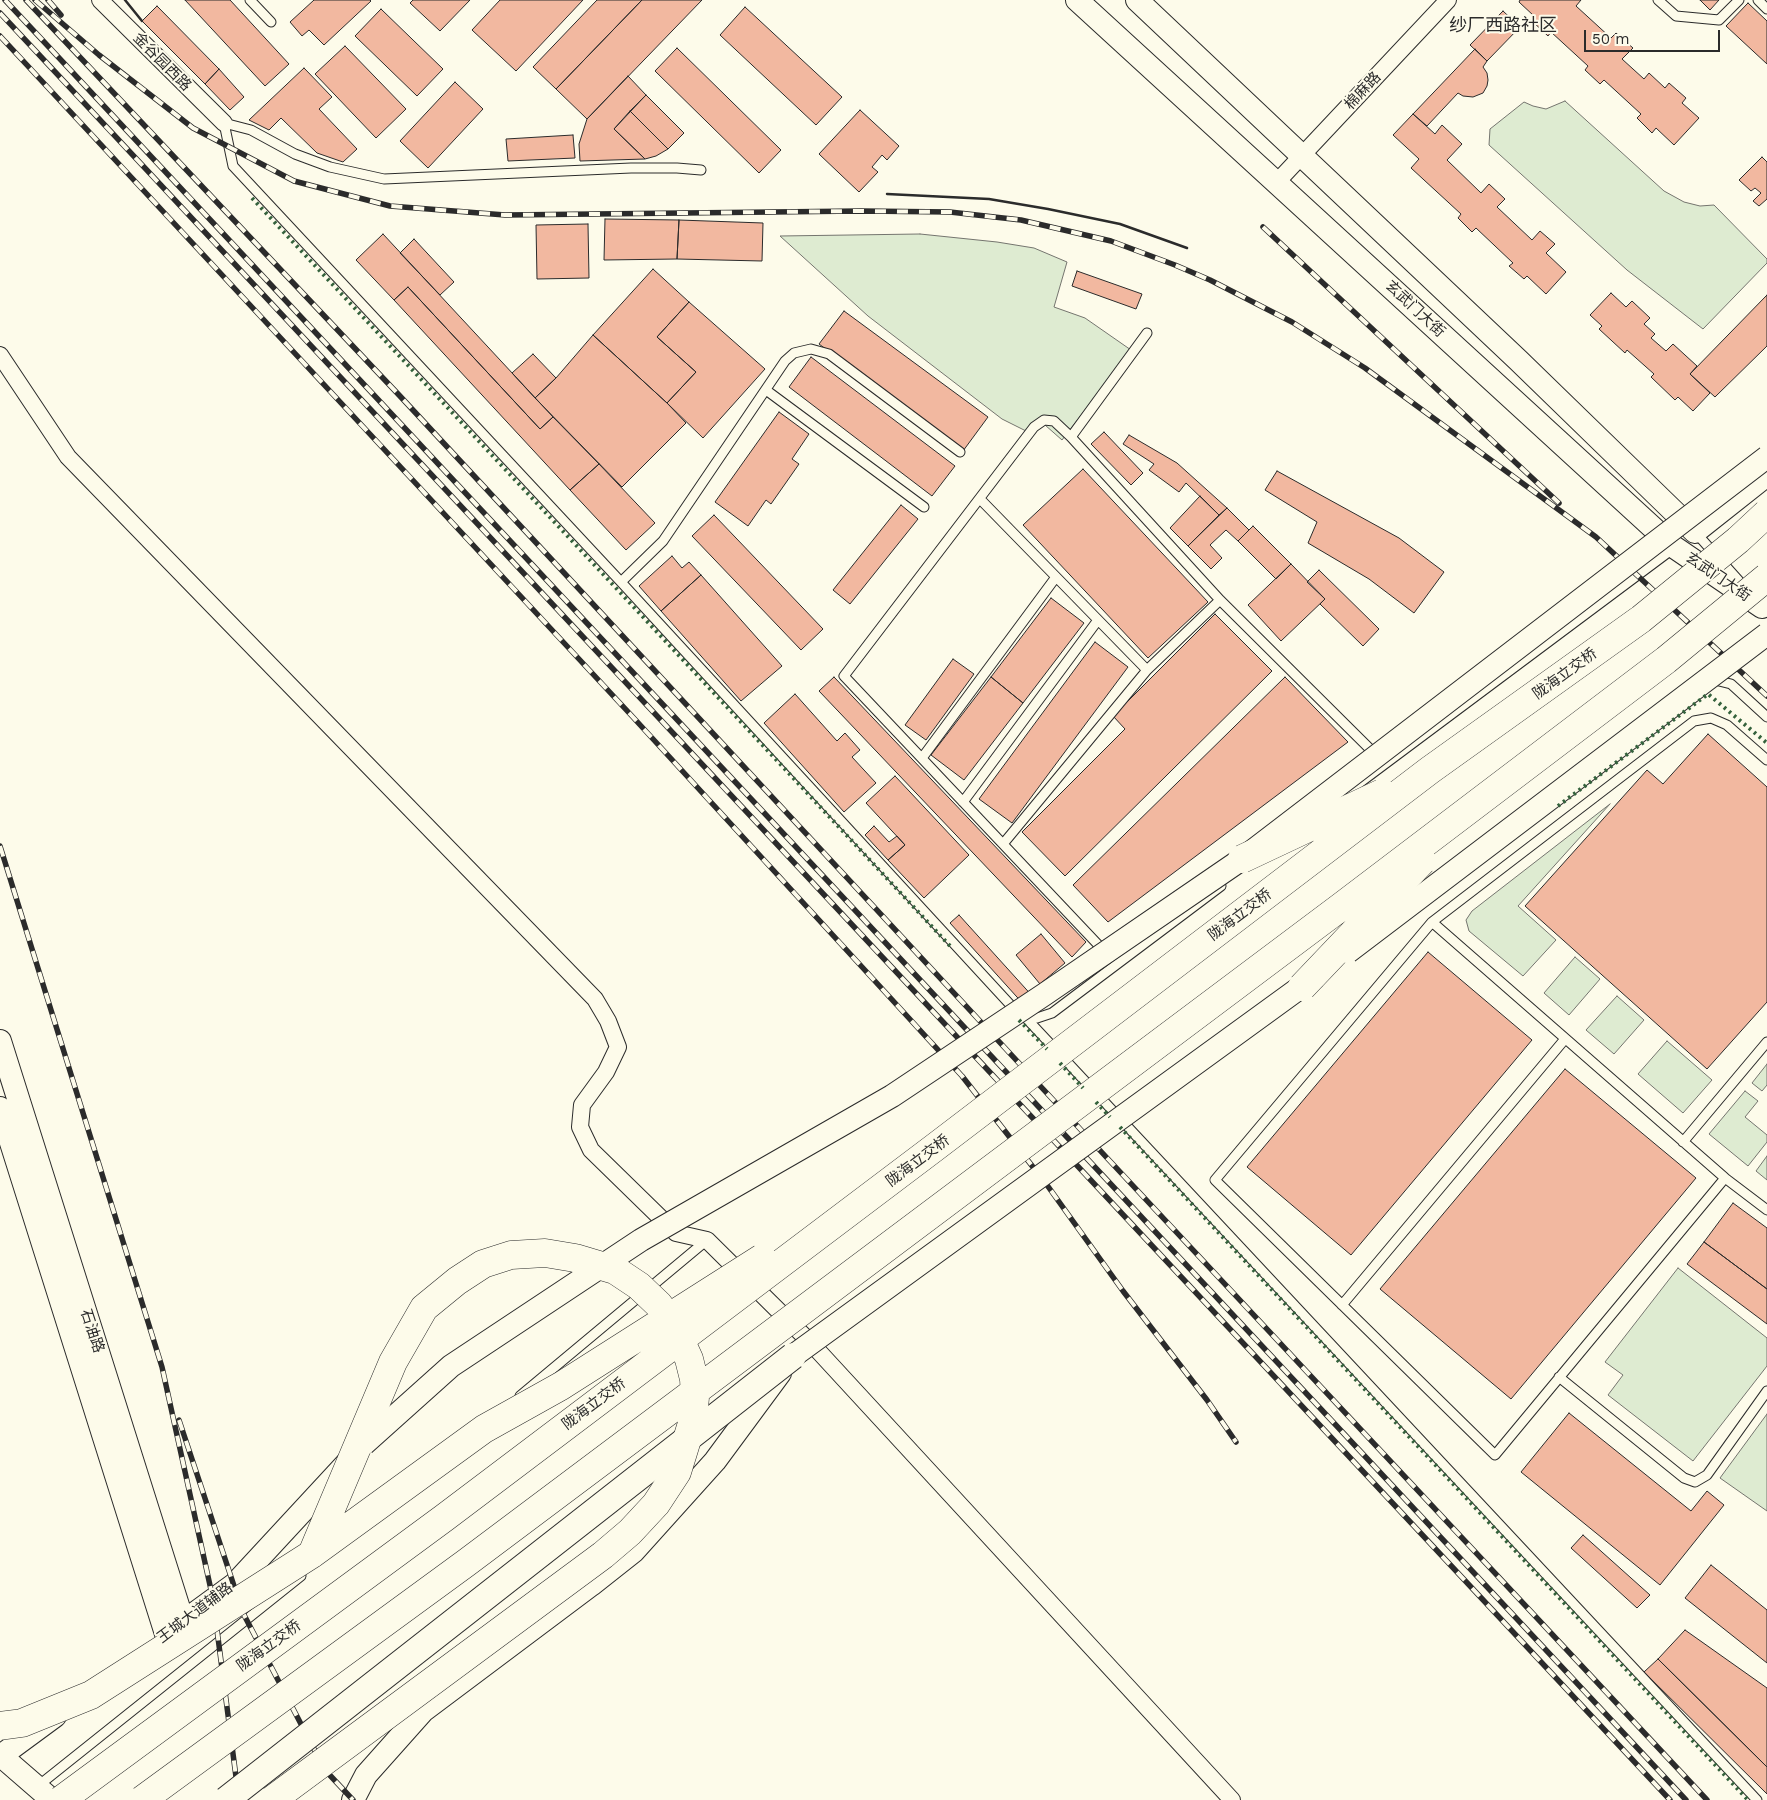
<!DOCTYPE html>
<html>
<head>
<meta charset="utf-8">
<style>
	body { margin:0 }
	#map { position:relative; width:1767px; height:1800px; overflow:hidden; background:#fdfbea; font-family:"Work Sans",sans-serif }
	canvas { display:block }
	.scale { position:absolute; left:1584px; top:30px; width:136px; height:22px; box-sizing:border-box; border:2px solid #2b2b2b; border-top:0; padding-left:6px; font-size:15px; line-height:18px; white-space:nowrap; color:#2b2b2b; -webkit-text-stroke:4px #fdfbea; paint-order:stroke }
</style>
</head>
<body>
<div id="map">
<canvas width="1767" height="1800"></canvas>
<div class="scale">50 m</div>
</div>
<script>
const context = document.querySelector('canvas').getContext('2d');
context.lineJoin = 'round';
function fill(path, color) { context.fillStyle = color; context.fill(path, 'evenodd'); }
const poly = rows => new Path2D(rows.map(r => 'M' + r).join(''));
function strokePath(path, color, width, dash) { context.strokeStyle = color; context.lineWidth = width; context.lineCap = dash ? 'butt' : 'round'; context.setLineDash(dash || []); context.stroke(path); }
function write(font, color, halo, rows, align = 'center') {
  context.font = font + ' "Work Sans","Noto Sans SC",sans-serif'; context.lineWidth = 4; context.setLineDash([]); context.textBaseline = 'middle'; context.strokeStyle = halo; context.fillStyle = color; for (const [text, x, y, turn = 0] of rows) {
    context.save(); context.translate(x, y); context.rotate((+turn || 0) * Math.PI / 180); context.textAlign = isNaN(turn) ? turn : align; if (halo) context.strokeText(text, 0, 0); context.fillText(text, 0, 0); context.restore();
  }
}
const green = poly([
	[1565,101,1664,191,1684,202,1700,206,1714,205,1767,259,1767,263,1703,329,1627,270,1489,145,1490,129,1524,102,1533,106,1546,109,1565,101],
	[920,234,997,242,1034,248,1067,262,1054,307,1085,318,1131,350,1062,440,1045,425,1028,432,1002,419,868,316,780,236,920,234],
	[1610,804,1518,906,1556,940,1523,976,1469,931,1466,920,1472,911,1610,804],
	[1575,957,1600,979,1569,1015,1544,993,1575,957],
	[1617,996,1644,1020,1614,1054,1586,1030,1617,996],
	[1667,1041,1712,1080,1683,1113,1638,1074,1667,1041],
	[1767,1064,1767,1085,1762,1091,1752,1083,1767,1064],
	[1745,1091,1758,1101,1745,1117,1767,1135,1767,1142,1748,1166,1709,1134,1745,1091],
	[1767,1156,1767,1180,1756,1171,1767,1156],
	[1678,1268,1767,1338,1767,1366,1693,1461,1608,1395,1623,1375,1605,1362,1678,1268],
	[1767,1414,1767,1511,1720,1478,1767,1414]
]);
fill(green, '#deebd1');
strokePath(green, '#74746e', 1);
const building = poly([
	[185,0,230,0,289,64,265,86,185,0],
	[314,0,370,0,371,1,324,45,309,30,302,36,290,22,314,0],
	[413,0,470,0,440,31,410,3,413,0],
	[500,0,583,0,516,71,472,30,500,0],
	[597,0,642,0,556,89,533,67,597,0],
	[642,0,702,0,587,119,556,89,642,0],
	[1520,0,1581,0,1576,6,1611,38,1616,33,1633,48,1622,59,1644,79,1649,73,1665,88,1669,83,1686,98,1682,103,1699,118,1674,145,1656,128,1652,133,1637,118,1641,114,1604,80,1600,84,1585,70,1588,66,1551,32,1548,36,1531,20,1534,16,1519,2,1520,0],
	[1700,0,1719,0,1710,10,1700,0],
	[1748,3,1767,21,1767,64,1726,26,1748,3],
	[157,6,219,69,205,84,142,21,157,6],
	[745,7,842,97,816,125,720,35,745,7],
	[381,9,443,69,417,96,355,36,381,9],
	[1503,11,1520,27,1487,61,1470,45,1503,11],
	[345,46,406,109,376,138,315,74,345,46],
	[677,48,781,150,759,173,655,71,677,48],
	[1475,49,1487,61,1483,67,1487,73,1488,80,1487,86,1483,93,1473,97,1463,96,1458,93,1427,126,1413,114,1475,49],
	[304,68,332,97,319,109,357,149,343,162,317,153,281,118,269,130,249,120,304,68],
	[219,69,244,97,230,110,205,84,219,69],
	[628,76,646,95,614,129,645,159,580,161,579,144,587,119,628,76],
	[455,82,483,109,428,168,400,141,455,82],
	[646,95,684,133,668,149,630,111,646,95],
	[860,110,899,146,887,160,882,155,872,167,878,172,859,192,819,154,860,110],
	[630,111,668,149,656,156,645,159,614,129,630,111],
	[1413,114,1435,134,1442,125,1462,144,1447,160,1481,193,1489,184,1505,199,1497,207,1532,240,1540,231,1555,244,1546,253,1566,272,1546,294,1527,276,1524,279,1509,266,1513,263,1476,228,1472,232,1458,218,1461,214,1411,168,1419,159,1393,135,1413,114],
	[573,135,575,158,508,161,506,139,573,135],
	[1762,157,1767,162,1767,199,1759,206,1753,201,1761,193,1755,188,1751,191,1739,180,1762,157],
	[605,219,679,220,677,259,604,260,605,219],
	[679,220,763,223,762,261,677,259,679,220],
	[588,224,589,278,537,279,536,225,588,224],
	[383,234,553,417,540,429,408,287,394,300,356,260,383,234],
	[414,239,454,282,440,295,400,253,414,239],
	[653,269,689,302,657,337,696,372,667,403,593,335,653,269],
	[1077,271,1142,294,1136,309,1072,286,1077,271],
	[408,287,540,429,553,417,599,464,570,490,394,300,408,287],
	[1611,293,1626,307,1632,301,1650,318,1644,324,1655,334,1651,338,1666,351,1673,344,1697,366,1690,374,1710,393,1693,411,1678,397,1675,400,1651,377,1654,374,1627,350,1625,353,1599,329,1602,326,1590,315,1611,293],
	[1767,295,1767,346,1715,397,1690,374,1767,295],
	[689,302,765,369,703,438,667,403,696,372,657,337,689,302],
	[844,311,988,417,963,451,819,344,844,311],
	[593,335,667,403,686,423,622,487,535,398,556,378,593,335],
	[533,354,556,378,535,398,512,373,533,354],
	[811,357,955,466,932,496,789,387,811,357],
	[779,412,809,434,792,459,799,464,771,504,766,500,748,526,715,502,779,412],
	[1104,432,1143,473,1131,485,1091,444,1104,432],
	[1129,435,1177,463,1227,508,1219,515,1186,483,1179,492,1149,470,1154,464,1123,444,1129,435],
	[599,464,655,523,626,550,570,490,599,464],
	[1083,469,1208,602,1148,658,1023,525,1083,469],
	[1277,471,1399,538,1444,572,1414,613,1369,579,1308,543,1317,522,1265,490,1277,471],
	[1200,496,1219,515,1188,546,1170,528,1200,496],
	[901,505,918,519,850,604,833,590,901,505],
	[1227,508,1249,530,1238,541,1226,530,1210,545,1222,558,1211,569,1188,546,1227,508],
	[714,515,823,629,801,650,692,536,714,515],
	[1253,526,1291,564,1276,579,1238,541,1253,526],
	[672,556,682,568,689,562,701,575,661,611,639,586,672,556],
	[1291,564,1325,599,1281,641,1248,605,1291,564],
	[1319,570,1379,629,1363,646,1320,604,1325,599,1307,582,1319,570],
	[701,575,782,666,741,701,661,611,701,575],
	[1051,598,1084,623,1023,703,991,677,1051,598],
	[1215,614,1272,671,1065,876,1022,832,1125,729,1113,716,1215,614],
	[1095,642,1128,667,1012,823,979,799,1095,642],
	[953,659,974,674,926,740,905,725,953,659],
	[834,677,1086,942,1072,957,819,691,834,677],
	[991,677,1023,703,964,780,931,755,991,677],
	[1285,677,1348,742,1108,922,1073,885,1285,677],
	[795,694,837,741,845,733,860,750,852,757,876,783,844,812,764,723,795,694],
	[1708,734,1767,787,1767,1002,1707,1069,1525,906,1647,770,1663,784,1708,734],
	[895,776,969,855,924,898,888,860,905,845,866,803,895,776],
	[874,826,889,842,897,836,905,845,888,860,865,835,874,826],
	[959,915,1035,999,1026,1007,950,923,959,915],
	[1041,934,1065,963,1040,984,1016,955,1041,934],
	[1428,952,1532,1040,1351,1255,1247,1167,1428,952],
	[1565,1069,1696,1178,1511,1399,1380,1289,1565,1069],
	[1733,1203,1767,1228,1767,1289,1704,1242,1733,1203],
	[1704,1242,1767,1289,1767,1324,1687,1264,1704,1242],
	[1569,1413,1691,1511,1707,1491,1724,1505,1660,1585,1521,1472,1569,1413],
	[1583,1535,1650,1595,1637,1608,1571,1548,1583,1535],
	[1711,1565,1767,1610,1767,1663,1685,1598,1711,1565],
	[1685,1630,1767,1688,1767,1767,1658,1659,1685,1630],
	[1658,1659,1767,1767,1767,1794,1644,1672,1658,1659]
]);
fill(building, '#f2b8a0');
strokePath(building, '#2b2b2b', 1);
const lane = poly([
	[250,0,271,22],
	[1658,0,1676,16,1719,20,1739,0],
	[1758,0,1767,9],
	[701,170,677,168,631,168,384,179,330,167,295,154,251,130,224,123,233,166,621,582,1016,1011,1026,1018,1037,1018,1052,1013,1221,886],
	[766,390,924,507],
	[1071,437,1147,333],
	[980,499,1147,670],
	[1696,533,1739,581],
	[621,582,663,541,785,361,794,353,811,349,829,354,960,452],
	[1712,683,1715,680,1731,684,1767,717],
	[922,758,1056,577],
	[1350,790,1674,548],
	[963,802,1098,620],
	[1003,844,1147,670,1220,600],
	[1432,922,1725,1178,1767,1210],
	[1105,952,844,676,1034,427,1044,420,1054,421,1071,437,1220,600,1376,755],
	[1026,1018,1757,1800],
	[1683,1142,1767,1042],
	[1725,1178,1495,1455,1215,1180,1432,922,1694,721,1711,718,1727,725,1767,760],
	[1342,1305,1565,1039],
	[1559,1377,1684,1478,1695,1482,1707,1475,1767,1391],
	[520,1396,707,1240],
	[38,1786,301,1576]
]);
const street = poly([
	[100,0,224,123],
	[1277,182,1448,0],
	[0,355,68,457,595,999,608,1021,618,1047,606,1072,582,1105,580,1127,591,1150,676,1233,707,1240,810,1342,1232,1800]
]);
const secondary = poly([
	[1077,0,1674,547,1762,607,1767,603],
	[1137,0,1518,360,1695,532,1767,475],
	[0,1041,183,1621],
	[0,1108,166,1634],
	[172,1630,235,1584,347,1463],
	[0,1755,52,1800],
	[2,1755,55,1716],
	[353,1800,366,1775,423,1711,591,1585,634,1551,715,1461,780,1373]
]);
strokePath(lane, '#2b2b2b', 11);
strokePath(street, '#2b2b2b', 18);
strokePath(secondary, '#2b2b2b', 24);
strokePath(lane, '#fdfbea', 9);
strokePath(street, '#fdfbea', 16);
strokePath(secondary, '#fdfbea', 22);
const rail = poly([
	[5,0,1686,1800],
	[26,0,399,395,1108,1159,1707,1800],
	[35,0,99,55,193,128,294,181,390,206,505,215,861,211,950,212,1021,220,1111,241,1175,265,1210,280,1292,322,1365,368,1596,537,1767,696],
	[48,0,61,15],
	[0,13,1670,1800],
	[0,36,631,715,962,1076,1047,1185,1123,1291,1207,1400,1236,1442],
	[1263,227,1559,503],
	[0,846,162,1367,213,1599,239,1800],
	[179,1420,243,1613,325,1770,353,1800]
]);
strokePath(rail, '#2b2b2b', 5.5);
strokePath(rail, '#fdfbea', 4, [11]);
const secondaryBridge = poly([
	[1348,952,1767,634],
	[793,1356,1316,976],
	[364,1444,451,1366,641,1240,892,1096,1045,994,1242,859,1767,457]
]);
const primaryBridge = poly([
	[226,1800,793,1356]
]);
const highwayBridge = poly([
	[1242,859,1382,793],
	[1302,987,1422,861],
	[0,1726,22,1723,91,1695,312,1554,484,1429,561,1386,762,1258],
	[61,1800,444,1518,934,1148,1430,770,1641,619,1738,540,1767,513],
	[142,1800,466,1563,1342,906,1666,660,1767,577],
	[272,1800,603,1555,630,1532,656,1504,677,1472,693,1420,695,1397,694,1379,689,1359,673,1324,659,1305,639,1286,615,1270,575,1258,545,1253,511,1255,483,1264,457,1281,424,1308,393,1362,312,1554]
]);
strokePath(secondaryBridge, '#2b2b2b', 24, []);
strokePath(primaryBridge, '#2b2b2b', 28, []);
strokePath(highwayBridge, '#2b2b2b', 29, []);
strokePath(secondaryBridge, '#fdfbea', 22);
strokePath(primaryBridge, '#fdfbea', 26);
strokePath(highwayBridge, '#fdfbea', 28);
strokePath(poly([
	[252,198,951,947],
	[1558,806,1708,694,1767,743],
	[1019,1020,1047,1049],
	[1060,1063,1083,1088],
	[1096,1102,1110,1117],
	[1120,1127,1748,1800]
]), '#34623c', 4, [2.5, 4]);
strokePath(poly([
	[125,0,142,21],
	[887,194,989,199,1048,209,1120,224,1187,248]
]), '#2b2b2b', 2.5);
write('15px', '#2b2b2b', '#fdfbea', [
	["金谷园西路",162,62,45],
	["棉麻路",1363,91,-47],
	["玄武门大街",1415,309,43],
	["玄武门大街",1718,577,34],
	["陇海立交桥",1565,674,-36],
	["陇海立交桥",1240,915,-37],
	["陇海立交桥",918,1161,-37],
	["石油路",92,1331,72],
	["陇海立交桥",594,1404,-37],
	["王城大道辅路",195,1613,-37],
	["陇海立交桥",269,1646,-36]
]);
write('18px', '#2b2b2b', '#fdfbea', [
	["纱厂西路社区",1503,26]
]);
</script>
</body>
</html>
